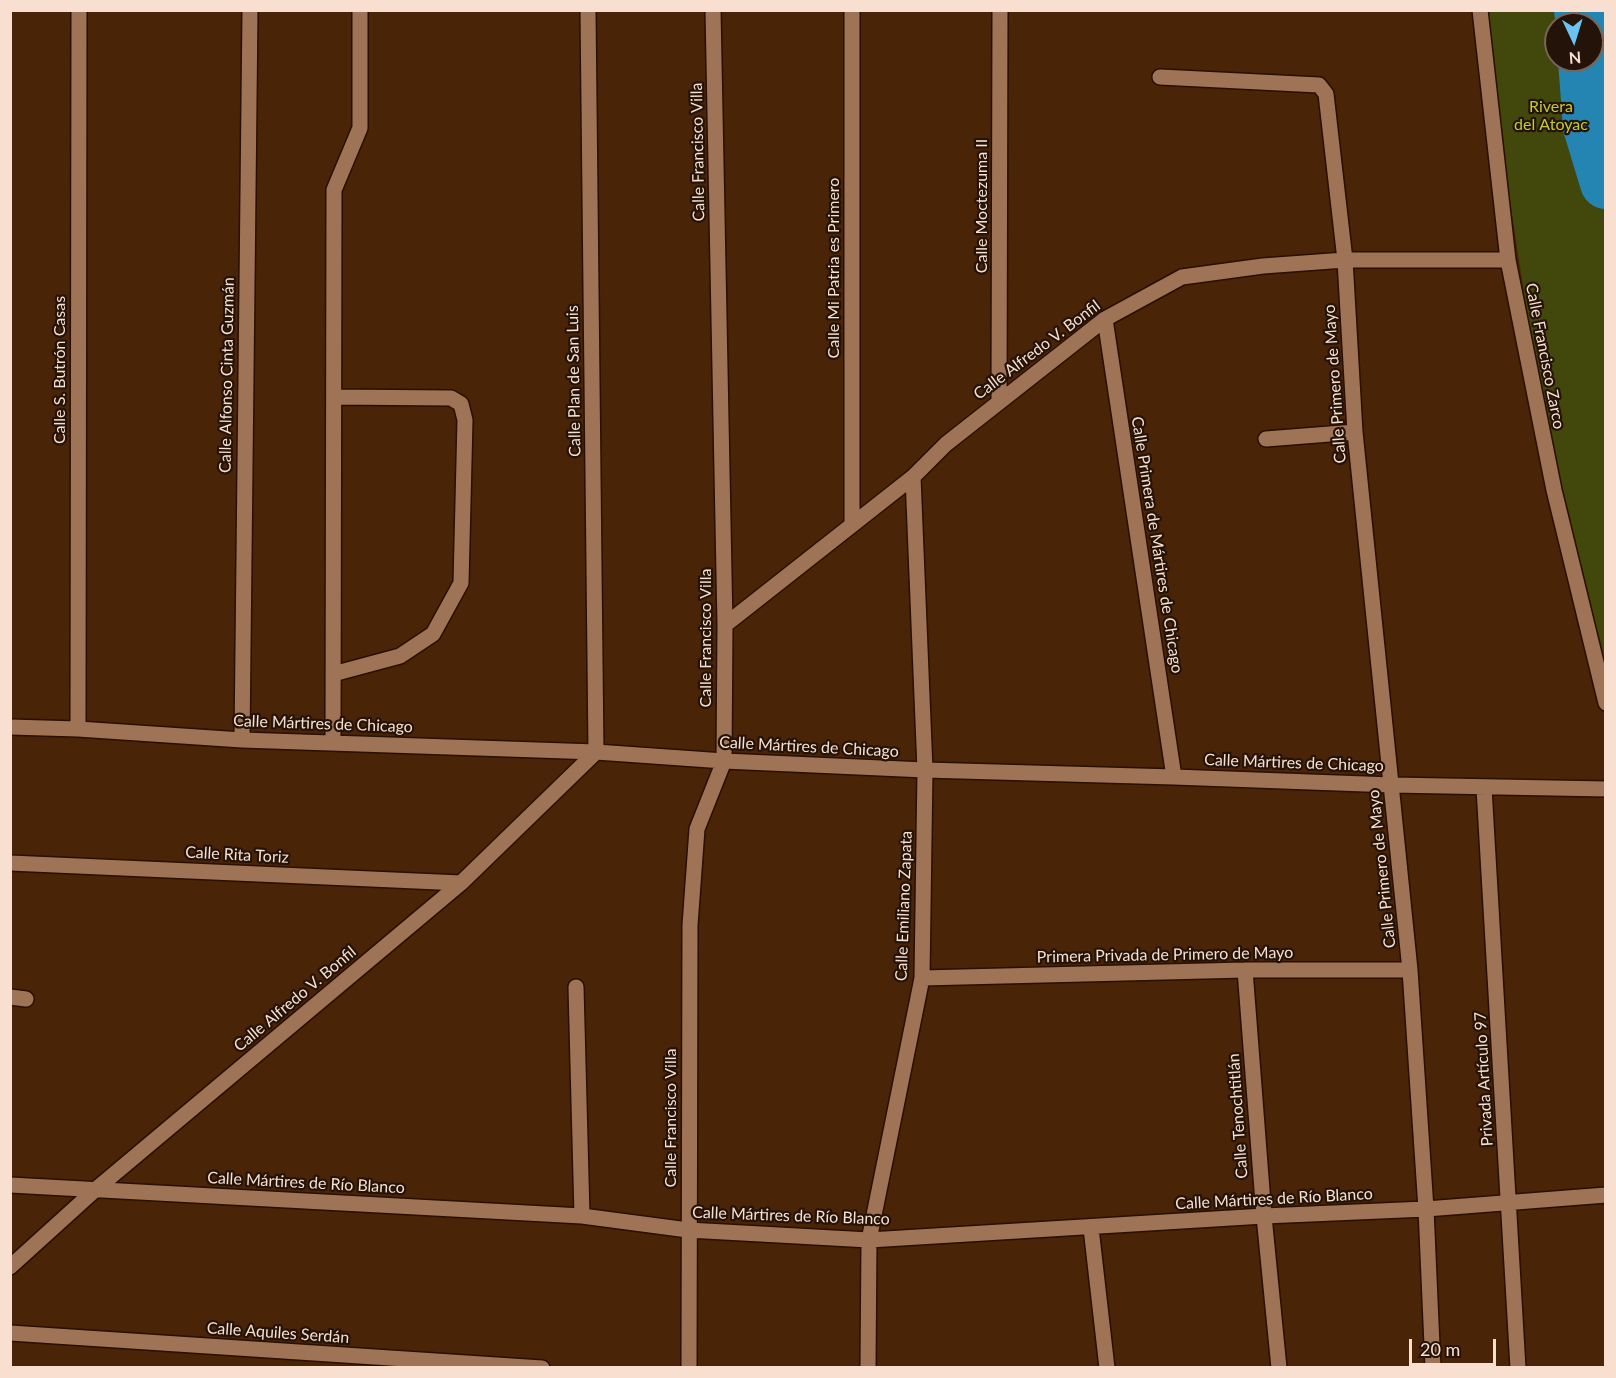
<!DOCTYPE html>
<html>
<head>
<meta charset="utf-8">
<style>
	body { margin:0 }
	#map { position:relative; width:1616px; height:1378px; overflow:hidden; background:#4a2407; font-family:Lato,sans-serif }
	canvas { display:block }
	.frame { position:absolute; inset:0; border:12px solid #f8dfcf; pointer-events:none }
	.north { position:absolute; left:1544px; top:12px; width:60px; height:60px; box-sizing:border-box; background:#241308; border:2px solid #796558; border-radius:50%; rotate:176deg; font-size:16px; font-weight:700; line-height:24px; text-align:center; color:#f8dfcf }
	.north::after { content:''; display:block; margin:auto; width:21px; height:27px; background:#6bc3f2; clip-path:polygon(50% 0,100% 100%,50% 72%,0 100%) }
	.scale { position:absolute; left:1409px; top:1339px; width:87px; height:27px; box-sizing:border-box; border:3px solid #f8dfcf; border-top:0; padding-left:8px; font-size:18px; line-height:21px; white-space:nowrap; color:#f8dfcf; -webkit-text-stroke:4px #241308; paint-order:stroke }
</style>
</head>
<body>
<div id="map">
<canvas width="1616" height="1378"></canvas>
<div class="frame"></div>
<div class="north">N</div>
<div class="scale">20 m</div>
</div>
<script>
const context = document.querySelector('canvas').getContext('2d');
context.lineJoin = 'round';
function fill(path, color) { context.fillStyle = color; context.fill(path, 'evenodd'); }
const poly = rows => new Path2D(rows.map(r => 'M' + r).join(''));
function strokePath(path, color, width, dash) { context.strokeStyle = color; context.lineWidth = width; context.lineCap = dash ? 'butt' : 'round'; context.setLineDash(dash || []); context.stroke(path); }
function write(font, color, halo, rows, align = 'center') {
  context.font = font + ' Lato,sans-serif'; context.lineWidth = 4.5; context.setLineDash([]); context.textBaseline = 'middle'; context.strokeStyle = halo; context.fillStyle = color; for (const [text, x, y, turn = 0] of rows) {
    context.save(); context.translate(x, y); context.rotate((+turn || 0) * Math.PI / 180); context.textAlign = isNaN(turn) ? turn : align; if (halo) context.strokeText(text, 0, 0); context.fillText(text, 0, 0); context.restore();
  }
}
fill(poly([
	[1481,11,1605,11,1605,703,1554,490],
	[1556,24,1592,24,1592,60,1556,60]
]), '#42470b');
strokePath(poly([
	[1580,10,1582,24],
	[1584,60,1589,127,1606,183]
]), '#2485b2', 52);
const minor = poly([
	[1480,10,1508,260,1554,490,1606,703],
	[1160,77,1319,85,1326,94,1345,260,1355,432,1410,970,1426,1209,1433,1368],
	[1105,319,1174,777],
	[999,401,1000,10],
	[1266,439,1355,432],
	[852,525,852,10],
	[725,625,913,477,946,444,1105,319,1182,277,1263,266,1345,260,1508,260],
	[333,674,400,656,433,634,461,583,465,420,461,404,451,398,334,397],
	[10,727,78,729,242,740,596,752,724,761,925,770,1174,777,1392,785,1606,789],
	[78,729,79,10],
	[242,740,250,10],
	[333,743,334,190,360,128,360,10],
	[1484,788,1518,1368],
	[10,863,461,883],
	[1245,970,1264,1216,1279,1368],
	[922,978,1245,970,1410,970],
	[576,987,582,1216],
	[10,997,26,999],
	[10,1185,582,1216,688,1230,869,1240,1264,1216,1426,1209,1606,1195],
	[1091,1228,1107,1368],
	[10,1267,95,1190,461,883,596,752,588,10],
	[10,1333,542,1368],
	[689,1368,690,925,697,829,724,761,725,625,713,10],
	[868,1368,869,1240,922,978,925,770,913,477]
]);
strokePath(minor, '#2a0f00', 18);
strokePath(minor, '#9f7356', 15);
write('16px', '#c0cc32', '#241308', [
	["Rivera",1551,107],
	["del Atoyac",1551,125]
]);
write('16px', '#f8dfcf', '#241308', [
	["Calle Francisco Villa",698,152,-91],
	["Calle Moctezuma II",982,206,-90],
	["Calle Mi Patria es Primero",834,268,-90],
	["Calle Alfredo V. Bonfil",1037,350,-37],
	["Calle Francisco Zarco",1545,356,79],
	["Calle S. Butrón Casas",60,370,-90],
	["Calle Alfonso Cinta Guzmán",227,375,-89],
	["Calle Plan de San Luis",574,381,-91],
	["Calle Primero de Mayo",1335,384,-94],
	["Calle Primera de Mártires de Chicago",1157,545,81],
	["Calle Francisco Villa",706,638,-90],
	["Calle Mártires de Chicago",323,724,2],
	["Calle Mártires de Chicago",809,747,3],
	["Calle Mártires de Chicago",1294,763,2],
	["Calle Rita Toriz",237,855,3],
	["Calle Primero de Mayo",1382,869,-96],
	["Calle Emiliano Zapata",904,906,-88],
	["Primera Privada de Primero de Mayo",1165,955,-1],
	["Calle Alfredo V. Bonfil",295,999,-40],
	["Privada Artículo 97",1484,1079,-93],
	["Calle Tenochtitlán",1238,1116,-94],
	["Calle Francisco Villa",671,1118,-90],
	["Calle Mártires de Río Blanco",306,1183,3],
	["Calle Mártires de Río Blanco",1274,1199,-3],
	["Calle Mártires de Río Blanco",791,1216,2],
	["Calle Aquiles Serdán",278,1333,4]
]);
</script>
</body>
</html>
